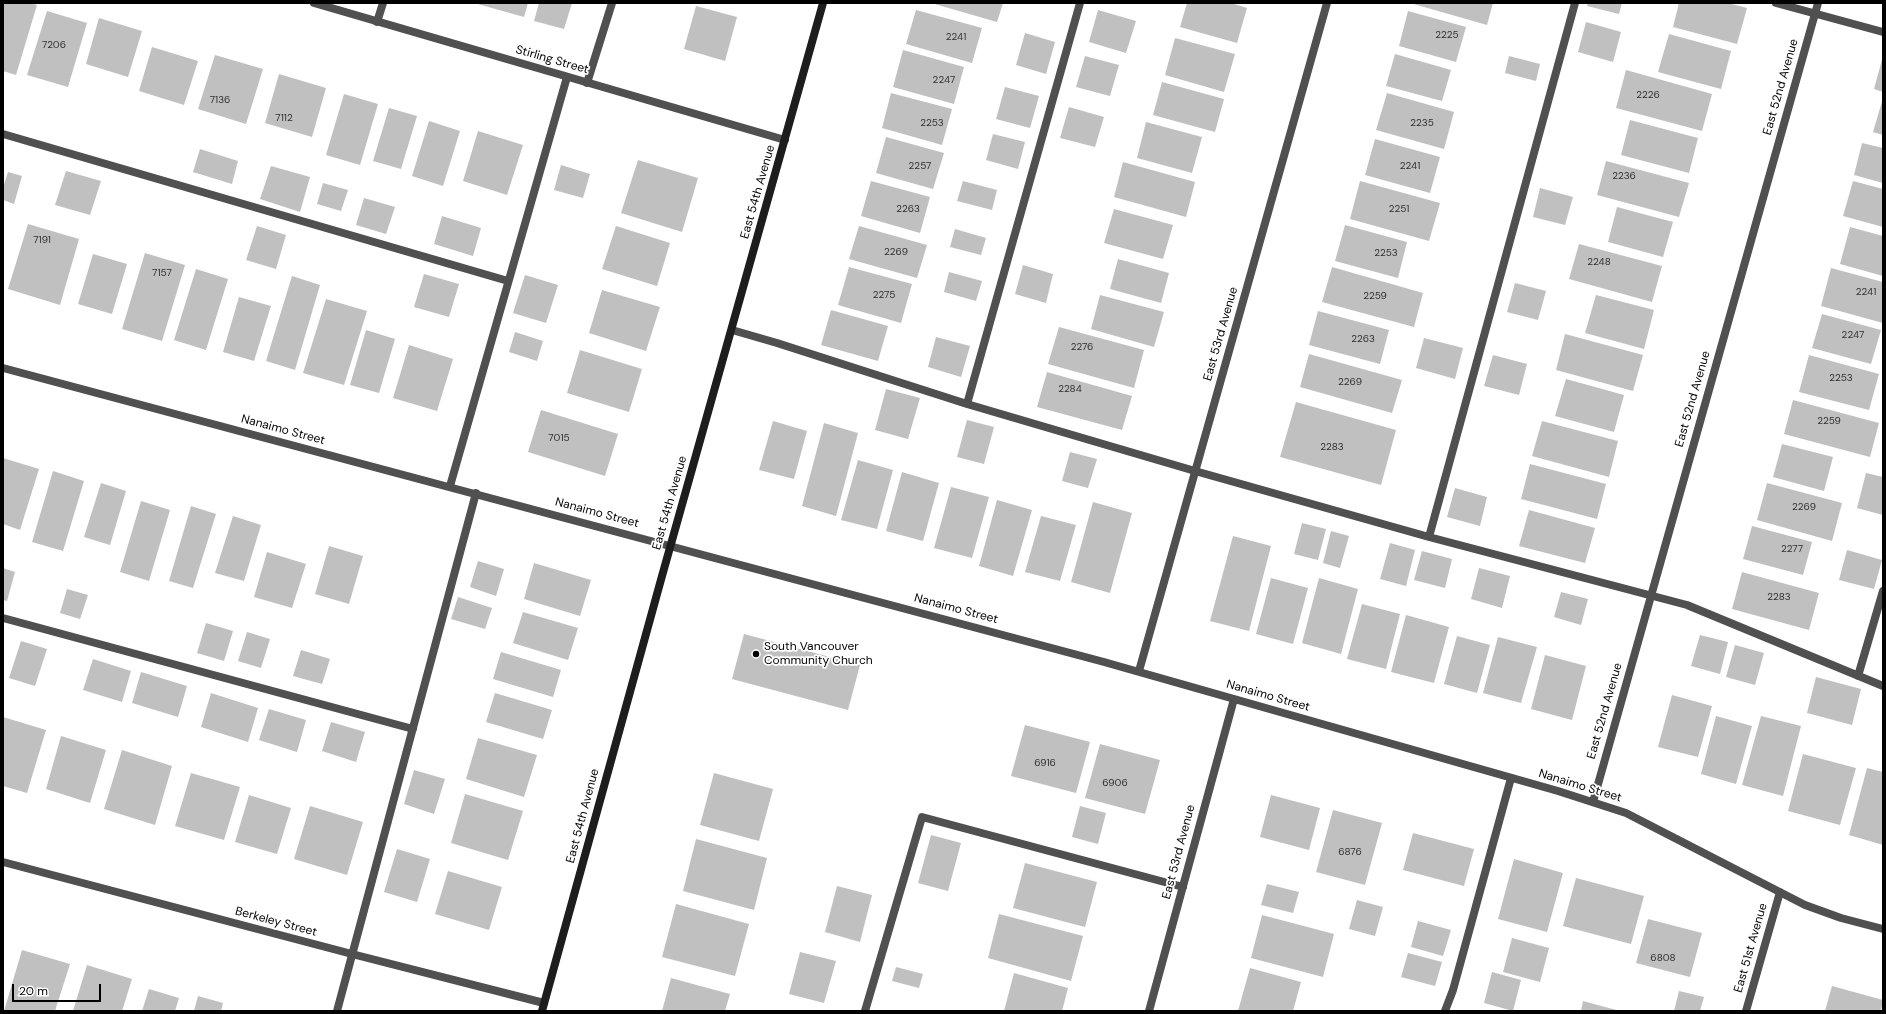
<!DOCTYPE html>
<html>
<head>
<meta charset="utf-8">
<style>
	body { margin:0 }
	#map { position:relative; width:1886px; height:1014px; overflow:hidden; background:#fff; font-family:"DM Sans",sans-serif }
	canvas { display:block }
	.frame { position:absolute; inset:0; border:4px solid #000; pointer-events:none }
	.scale { position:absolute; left:12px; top:984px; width:89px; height:18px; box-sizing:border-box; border:2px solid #000; border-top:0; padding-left:5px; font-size:12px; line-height:14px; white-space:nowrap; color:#000; -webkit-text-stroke:3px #fff; paint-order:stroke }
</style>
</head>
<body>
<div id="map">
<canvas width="1886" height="1014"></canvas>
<div class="frame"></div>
<div class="scale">20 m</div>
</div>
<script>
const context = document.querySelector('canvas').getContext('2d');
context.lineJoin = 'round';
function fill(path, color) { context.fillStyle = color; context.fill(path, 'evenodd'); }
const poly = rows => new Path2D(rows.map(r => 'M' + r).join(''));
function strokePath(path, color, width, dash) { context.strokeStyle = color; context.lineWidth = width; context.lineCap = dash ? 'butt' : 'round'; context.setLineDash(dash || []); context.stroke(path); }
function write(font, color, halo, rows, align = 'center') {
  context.font = font + ' "DM Sans",sans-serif'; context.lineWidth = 3.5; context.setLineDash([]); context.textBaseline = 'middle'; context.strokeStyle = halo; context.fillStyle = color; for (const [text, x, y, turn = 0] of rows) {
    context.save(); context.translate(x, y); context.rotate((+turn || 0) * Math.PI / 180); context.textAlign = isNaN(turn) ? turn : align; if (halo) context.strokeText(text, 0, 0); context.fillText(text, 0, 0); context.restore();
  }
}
fill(poly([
	[3,3,31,3,37,5,16,75,3,71],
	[474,3,528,3,524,17],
	[539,3,572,3,564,29,534,21],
	[931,3,1003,3,997,22],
	[1187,3,1231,3,1247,8,1237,43,1180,27],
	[1410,3,1493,3,1487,25],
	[1588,3,1622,3,1619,14,1587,6],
	[1679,3,1728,3,1747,8,1737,44,1673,27],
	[696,6,737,17,725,61,684,49],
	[916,10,982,28,972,63,906,44],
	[1098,10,1136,21,1126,53,1089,42],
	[47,11,87,23,68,87,27,75],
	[1408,11,1466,27,1456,62,1399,46],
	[99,18,142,31,128,77,86,64],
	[1586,22,1621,32,1613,62,1578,52],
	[1025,33,1055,42,1046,74,1016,65],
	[1669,34,1731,51,1721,89,1658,72],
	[1175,38,1235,54,1224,92,1165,75],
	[152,47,198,61,184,105,139,91],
	[903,50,964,67,954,104,893,87],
	[1395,54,1451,70,1442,101,1386,86],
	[215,55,263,69,246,124,198,109],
	[1085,56,1119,65,1110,96,1076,87],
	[1509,56,1540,64,1536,81,1505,73],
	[1883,56,1883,92,1874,89],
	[1626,70,1712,94,1702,131,1616,108],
	[279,74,326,88,312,137,265,123],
	[1162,82,1224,99,1215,132,1153,115],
	[1005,87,1039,96,1030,128,996,119],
	[891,93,952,109,942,145,882,128],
	[1387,93,1454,112,1444,149,1376,130],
	[344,94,378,104,360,165,326,155],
	[1883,98,1883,135,1873,132],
	[1069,107,1104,117,1095,147,1060,138],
	[389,108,417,116,401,169,373,161],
	[1630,120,1698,138,1689,173,1621,155],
	[429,121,460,131,443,186,412,176],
	[1146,122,1202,137,1192,173,1137,158],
	[478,131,523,145,507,195,463,181],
	[993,134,1025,142,1018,169,986,160],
	[886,137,944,153,933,189,876,173],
	[1375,139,1440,157,1430,193,1365,175],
	[1862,143,1883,148,1883,183,1854,175],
	[200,149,238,161,232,184,193,172],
	[638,160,698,178,682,232,621,213],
	[1606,161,1689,183,1679,217,1597,195],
	[1123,162,1195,182,1186,217,1114,197],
	[561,165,590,174,583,198,554,190],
	[271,166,310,177,300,212,260,199],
	[66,171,101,181,90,215,55,205],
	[8,172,22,176,14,204,3,200,3,188],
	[871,181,930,197,920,233,861,216],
	[963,181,997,190,992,210,957,201],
	[1360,181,1440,203,1429,241,1350,219],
	[1853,181,1883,189,1883,227,1843,216],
	[323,183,348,190,341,211,317,204],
	[1540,188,1573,197,1565,225,1533,217],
	[364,198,395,207,386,234,356,225],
	[1617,207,1673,222,1663,257,1608,242],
	[1114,209,1173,225,1163,259,1104,243],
	[442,216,481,228,473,256,434,244],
	[28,224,79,239,60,305,8,289],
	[1345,225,1407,242,1398,278,1335,261],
	[257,226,286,235,276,269,246,260],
	[616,226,670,243,657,286,602,269],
	[859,226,927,245,917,278,849,259],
	[1850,227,1883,236,1883,276,1840,264],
	[955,229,986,238,981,255,950,247],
	[1579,244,1662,266,1652,302,1569,279],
	[145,253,185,265,162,341,122,329],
	[93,254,127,264,112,314,78,304],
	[1118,259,1169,273,1161,303,1110,289],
	[1023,265,1053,274,1046,303,1015,294],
	[849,267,912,284,901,323,838,305],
	[1332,267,1423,293,1414,327,1322,302],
	[1831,268,1883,282,1883,323,1821,306],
	[196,269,228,279,206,350,174,340],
	[949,272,982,281,976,301,944,292],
	[424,274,459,284,449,317,414,307],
	[525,275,558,285,546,323,513,313],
	[292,276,320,285,295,370,266,361],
	[1515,283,1546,291,1538,320,1507,312],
	[602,290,660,307,646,351,589,333],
	[1100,295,1164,312,1154,347,1091,329],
	[1596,295,1654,310,1644,349,1585,333],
	[239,297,271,306,254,361,223,352],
	[326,299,367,311,344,385,303,373],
	[831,310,888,326,878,361,821,345],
	[1318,311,1389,330,1380,364,1309,345],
	[1822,314,1881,330,1871,364,1812,348],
	[1059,327,1144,350,1134,388,1048,364],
	[366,330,395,339,379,393,350,385],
	[515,332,543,341,537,361,509,352],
	[1565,334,1643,355,1633,391,1556,370],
	[936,337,970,346,961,377,928,367],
	[1424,338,1463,348,1455,379,1416,368],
	[409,345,453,359,437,411,393,398],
	[580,350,642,369,629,412,567,393],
	[1309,354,1402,380,1392,413,1300,387],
	[1493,355,1527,364,1519,395,1484,386],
	[1809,355,1879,374,1869,410,1799,392],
	[1047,372,1132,396,1122,430,1037,407],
	[1566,379,1624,395,1614,432,1555,416],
	[886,389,920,398,908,439,875,430],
	[1793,400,1879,423,1870,457,1784,434],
	[1296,402,1396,430,1381,485,1280,457],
	[541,410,618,434,605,476,528,452],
	[967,420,994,427,984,464,957,457],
	[773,421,807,431,794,479,759,470],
	[1542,421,1618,441,1609,477,1532,456],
	[824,423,858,433,836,516,802,506],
	[1782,444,1833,457,1824,491,1773,477],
	[1070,452,1097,459,1088,488,1062,481],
	[3,458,39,469,20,530,3,524],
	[858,460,893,470,877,529,841,520],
	[1530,464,1606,484,1597,519,1521,499],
	[53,471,84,481,63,551,32,542],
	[902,472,939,483,923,541,886,531],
	[1866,473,1883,477,1883,515,1857,508],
	[101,483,126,491,110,545,84,537],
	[1767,483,1842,503,1832,541,1757,520],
	[951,487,989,497,972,558,934,548],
	[1455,488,1487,497,1480,526,1447,517],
	[997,500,1032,510,1013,576,979,566],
	[141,501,170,510,149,581,120,572],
	[1093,502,1132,513,1110,593,1071,582],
	[191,506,216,514,193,588,169,581],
	[1529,510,1595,528,1585,563,1519,546],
	[233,516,261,525,244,581,215,573],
	[1041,516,1076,525,1060,581,1025,572],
	[1302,523,1326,529,1318,560,1294,554],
	[1752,526,1812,542,1803,575,1743,559],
	[1331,531,1349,536,1340,568,1323,563],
	[1233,536,1271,546,1249,631,1210,621],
	[1390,543,1415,550,1406,586,1380,579],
	[329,546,363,556,349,604,315,594],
	[1847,550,1882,560,1874,589,1839,580],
	[1422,551,1452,559,1445,588,1414,580],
	[267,552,306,564,292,608,254,597],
	[478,561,504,569,496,596,470,587],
	[534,563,591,580,580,616,524,599],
	[3,568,15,572,7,601,3,600],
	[1479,568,1510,576,1502,608,1471,599],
	[1742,572,1819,593,1809,630,1732,609],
	[1271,578,1308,588,1293,644,1256,634],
	[1319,578,1358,589,1341,654,1302,643],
	[67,589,88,595,80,619,60,613],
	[1561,592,1588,599,1581,625,1554,617],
	[458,597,492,608,485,629,451,619],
	[1362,604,1400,614,1386,669,1347,659],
	[523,612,578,628,568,660,513,643],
	[1406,615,1449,627,1434,683,1391,672],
	[206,623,233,631,224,661,197,653],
	[247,632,270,639,261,668,238,661],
	[744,634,860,665,848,710,732,679],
	[1700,635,1728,642,1720,674,1691,666],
	[1457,636,1490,645,1477,693,1444,684],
	[1498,637,1537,647,1521,703,1483,693],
	[21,641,47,649,35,686,9,678],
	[1735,645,1764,653,1755,685,1726,677],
	[301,650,330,659,322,684,293,676],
	[501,652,561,670,553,697,493,679],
	[1545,655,1586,666,1572,720,1531,709],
	[93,659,131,671,122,702,83,690],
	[141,672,187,686,178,717,132,703],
	[1816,677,1861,689,1852,725,1807,713],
	[211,693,258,708,248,742,201,727],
	[495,693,552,710,543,739,486,722],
	[1672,695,1712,706,1698,757,1658,747],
	[269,709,306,720,297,752,259,740],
	[1716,716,1752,726,1736,784,1701,774],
	[1761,716,1801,726,1783,796,1742,785],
	[3,717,46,730,27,793,3,786],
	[331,722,365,732,356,762,322,751],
	[1025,725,1090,742,1076,793,1011,776],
	[61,736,106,750,90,803,46,789],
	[478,738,537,755,524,797,466,779],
	[1100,744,1160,760,1145,814,1085,798],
	[122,750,172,766,155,825,104,809],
	[1803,754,1856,768,1840,825,1788,811],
	[1867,768,1883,772,1883,845,1849,835],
	[414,770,445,779,434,814,404,804],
	[191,773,240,787,224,840,175,826],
	[714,773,773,789,759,841,700,825],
	[465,794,523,811,508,860,451,843],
	[249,795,291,808,277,854,235,842],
	[1271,795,1320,808,1309,850,1260,837],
	[310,806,363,822,347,875,294,859],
	[1080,806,1106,813,1098,844,1072,837],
	[1333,810,1382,823,1365,885,1316,872],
	[1413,833,1474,849,1464,886,1403,870],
	[931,835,961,843,948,891,918,883],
	[696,839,767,858,754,910,683,891],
	[397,849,430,859,417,902,384,892],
	[1514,859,1563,873,1547,932,1498,919],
	[1025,863,1097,882,1085,927,1013,908],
	[448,871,502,887,489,930,435,914],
	[1576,878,1644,896,1631,944,1563,926],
	[1267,884,1299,892,1293,913,1261,905],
	[837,886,872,895,860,942,825,932],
	[1357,900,1383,907,1375,936,1349,929],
	[676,904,749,924,735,976,662,957],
	[999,914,1083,936,1071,981,988,958],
	[1262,915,1334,934,1323,977,1251,958],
	[1648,919,1702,933,1690,977,1636,963],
	[1418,921,1451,930,1443,956,1411,947],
	[1512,938,1549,948,1540,982,1503,972],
	[22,950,70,964,55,1011,4,1011],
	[800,952,836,961,824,1003,789,994],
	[1408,953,1442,962,1435,986,1401,977],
	[87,965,132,979,122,1011,73,1011],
	[896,967,923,974,919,988,892,981],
	[1250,968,1301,982,1293,1011,1238,1011],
	[1492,972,1521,980,1513,1011,1484,1003],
	[1014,973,1068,988,1062,1011,1004,1011],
	[671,978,730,994,725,1011,662,1011],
	[1832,986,1883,1000,1881,1011,1825,1011],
	[149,989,179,998,175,1011,142,1011],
	[1679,991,1704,997,1700,1011,1674,1011],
	[198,996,223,1003,221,1011,194,1011],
	[1583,1001,1620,1011,1581,1011]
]), '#c0c0c0');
strokePath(poly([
	[1776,3,1883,32],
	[587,83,612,3],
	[3,134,508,281],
	[732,330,777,343,967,404,1195,471,1429,537,1687,605,1883,686],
	[967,404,1080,3],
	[450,486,567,77],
	[1429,537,1575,3],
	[3,618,413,729],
	[1858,676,1883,591],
	[337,1011,476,493],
	[865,1011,922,817,1183,887],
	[1445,1011,1453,990,1511,778]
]), '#505050', 8);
strokePath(poly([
	[314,3,785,140],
	[377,22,383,3],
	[3,368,1104,662,1558,791,1626,813,1805,905,1841,918,1883,929],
	[1139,671,1327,3],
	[1593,802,1818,3],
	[3,862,352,954,544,1003],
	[1149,1011,1234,699],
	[1746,1011,1780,892]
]), '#505050', 8);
strokePath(poly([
	[542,1011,662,576,823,3]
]), '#1d1d1d', 8);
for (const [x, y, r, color] of [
	[756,654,4,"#000"]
]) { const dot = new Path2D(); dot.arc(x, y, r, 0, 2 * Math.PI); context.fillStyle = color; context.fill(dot); strokePath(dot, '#fff', 1.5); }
write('10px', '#303030', null, [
	["2225",1447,35],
	["2241",956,37],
	["7206",54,45],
	["2247",944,80],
	["2226",1648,95],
	["7136",220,100],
	["7112",284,118],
	["2253",932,123],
	["2235",1422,123],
	["2257",920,166],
	["2241",1410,166],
	["2236",1624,176],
	["2263",908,209],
	["2251",1399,209],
	["7191",42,240],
	["2269",896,252],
	["2253",1386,253],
	["2248",1599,262],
	["7157",162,273],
	["2241",1866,292],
	["2275",884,295],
	["2259",1375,296],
	["2247",1853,335],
	["2263",1363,339],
	["2276",1082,347],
	["2253",1841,378],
	["2269",1350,382],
	["2284",1070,389],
	["2259",1829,421],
	["7015",559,438],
	["2283",1332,447],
	["2269",1804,507],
	["2277",1792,549],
	["2283",1779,597],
	["6916",1045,763],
	["6906",1115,783],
	["6876",1350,852],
	["6808",1663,958]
]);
write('12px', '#000', '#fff', [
	["Stirling Street",552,60,16],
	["East 52nd Avenue",1781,87,-74],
	["East 54th Avenue",758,192,-74],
	["East 53rd Avenue",1221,334,-74],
	["East 52nd Avenue",1693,399,-74],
	["Nanaimo Street",283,430,15],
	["East 54th Avenue",670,503,-74],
	["Nanaimo Street",597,513,15],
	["Nanaimo Street",956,609,15],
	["Nanaimo Street",1268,696,16],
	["East 52nd Avenue",1605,711,-74],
	["Nanaimo Street",1580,786,17],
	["East 54th Avenue",583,816,-75],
	["East 53rd Avenue",1179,852,-75],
	["Berkeley Street",276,922,15],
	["East 51st Avenue",1751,948,-74]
]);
write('12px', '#000', '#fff', [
	["South Vancouver",764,647],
	["Community Church",764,661]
], 'left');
</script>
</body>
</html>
